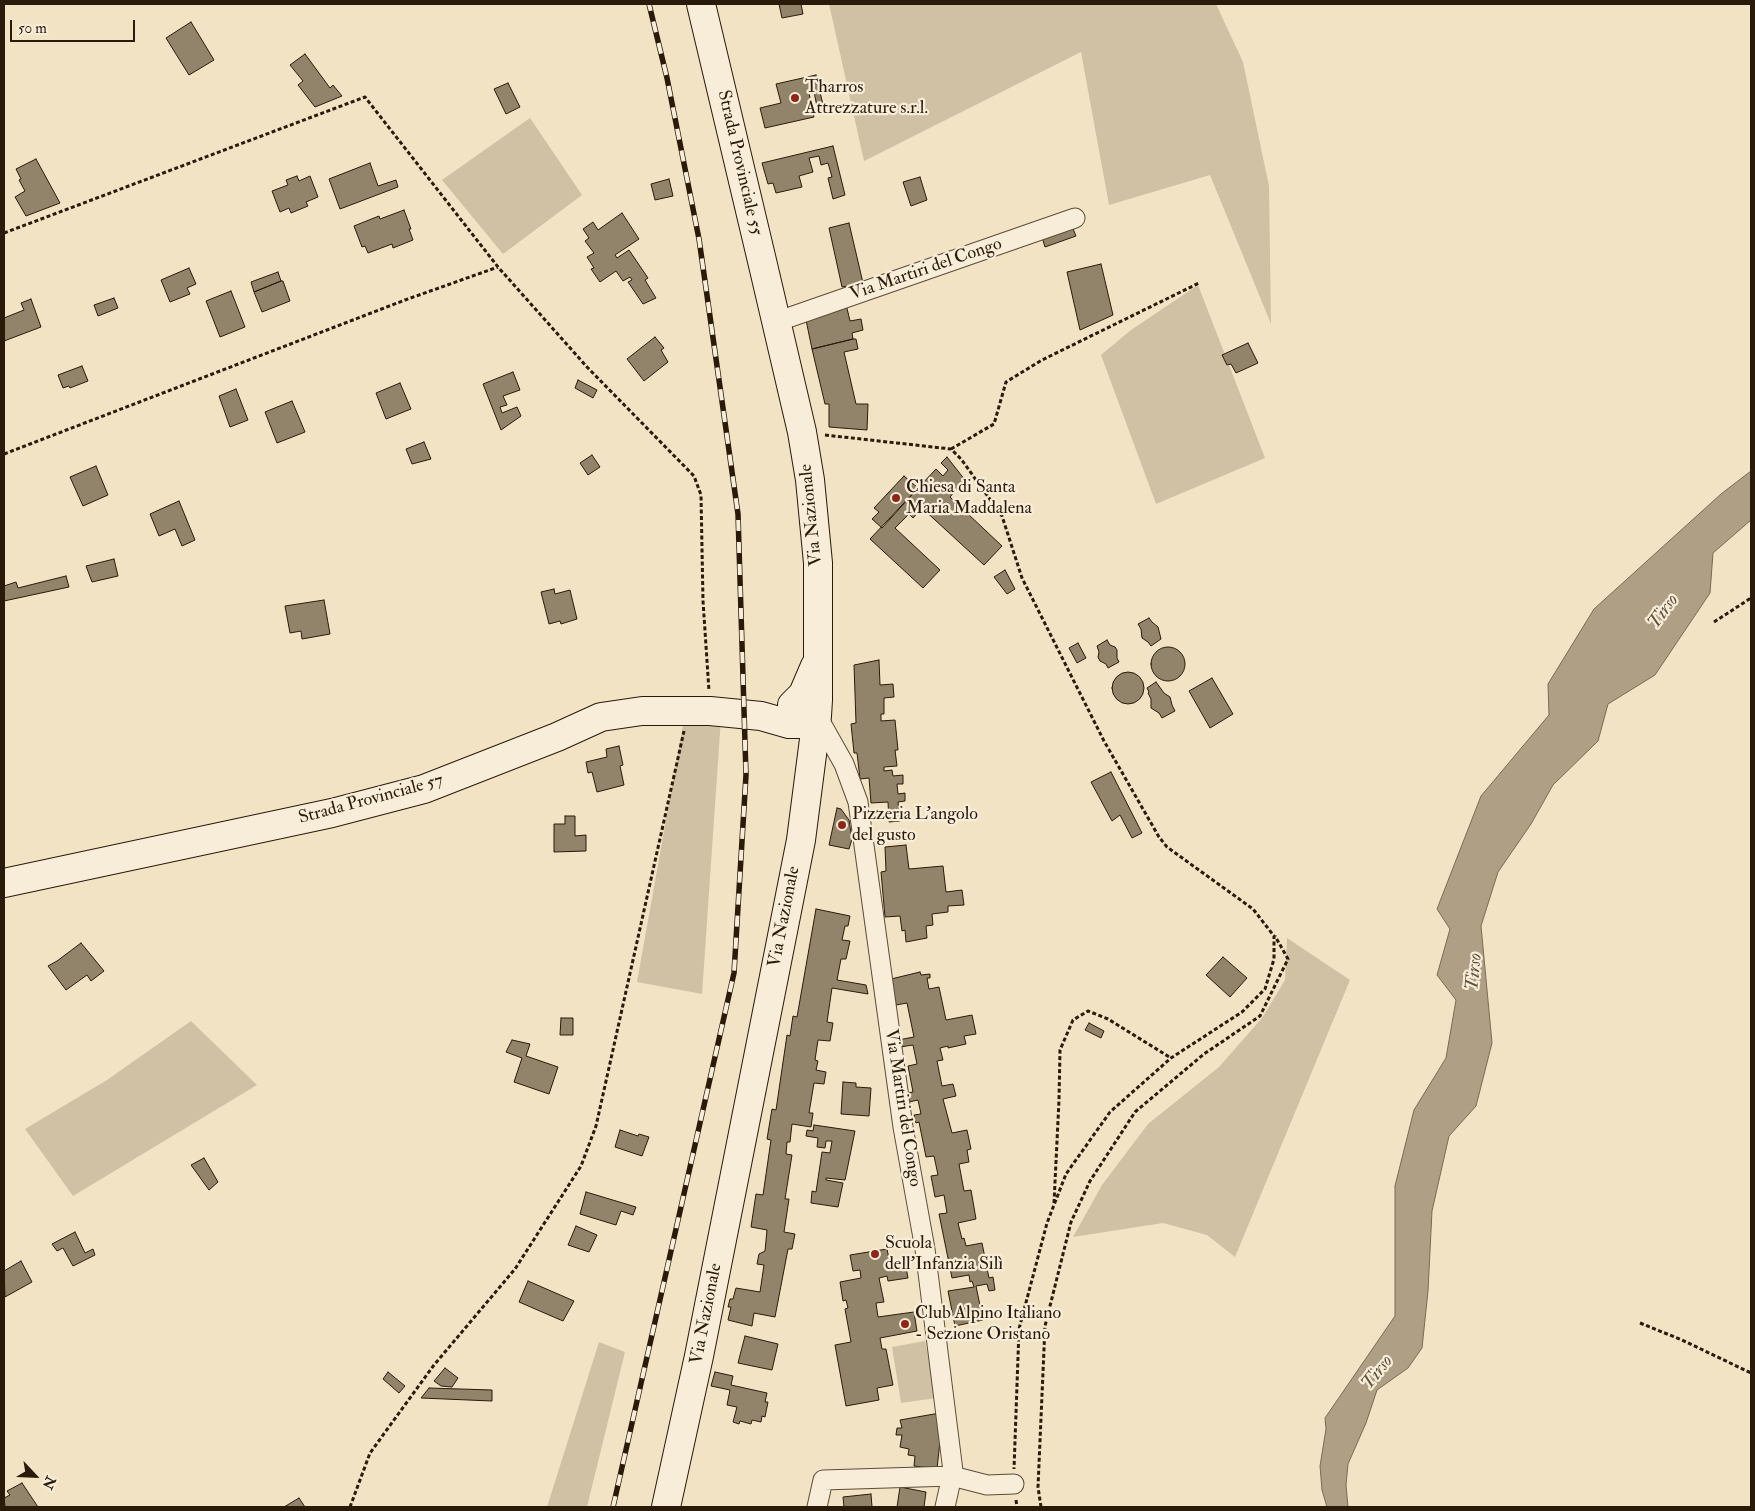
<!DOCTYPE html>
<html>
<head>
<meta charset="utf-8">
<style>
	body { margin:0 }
	#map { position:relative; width:1755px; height:1511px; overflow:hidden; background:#f2e3c4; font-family:"IM FELL Double Pica",serif }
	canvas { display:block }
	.frame { position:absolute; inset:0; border:5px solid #2a1a0a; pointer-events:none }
	.north { position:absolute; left:10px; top:1451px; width:50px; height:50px; -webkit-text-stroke:4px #f7edd9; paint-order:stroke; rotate:115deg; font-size:14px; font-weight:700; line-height:20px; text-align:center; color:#2a1a0a }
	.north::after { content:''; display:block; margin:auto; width:18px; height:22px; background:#2a1a0a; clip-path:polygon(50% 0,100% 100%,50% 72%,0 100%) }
	.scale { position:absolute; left:10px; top:20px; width:125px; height:22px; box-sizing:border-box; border:2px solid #2a1a0a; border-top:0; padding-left:6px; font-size:15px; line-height:18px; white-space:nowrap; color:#2a1a0a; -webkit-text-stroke:4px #f7edd9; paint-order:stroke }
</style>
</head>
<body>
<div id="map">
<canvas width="1755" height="1511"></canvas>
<div class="frame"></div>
<div class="north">N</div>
<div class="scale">50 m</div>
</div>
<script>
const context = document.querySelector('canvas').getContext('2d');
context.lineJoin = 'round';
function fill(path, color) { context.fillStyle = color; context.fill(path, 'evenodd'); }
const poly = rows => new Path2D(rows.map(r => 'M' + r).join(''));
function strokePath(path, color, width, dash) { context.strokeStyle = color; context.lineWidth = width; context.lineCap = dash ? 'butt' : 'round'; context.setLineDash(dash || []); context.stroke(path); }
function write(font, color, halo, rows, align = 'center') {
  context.font = font + ' "IM FELL Double Pica",serif'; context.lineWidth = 4.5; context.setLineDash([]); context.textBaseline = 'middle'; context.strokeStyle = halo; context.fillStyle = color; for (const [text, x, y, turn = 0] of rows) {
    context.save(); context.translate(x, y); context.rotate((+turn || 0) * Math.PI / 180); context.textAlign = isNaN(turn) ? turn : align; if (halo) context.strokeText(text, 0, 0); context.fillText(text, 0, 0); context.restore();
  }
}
fill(poly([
	[829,4,1216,4,1243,62,1269,186,1271,324,1210,175,1109,205,1081,52,864,161],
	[530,118,582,195,503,254,442,180],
	[1198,285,1265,458,1156,504,1101,355,1131,330],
	[721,718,702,994,637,982,683,725],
	[1287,938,1350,980,1235,1257,1207,1235,1163,1223,1073,1237,1102,1185,1148,1124,1219,1067,1262,1018,1285,980],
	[191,1021,257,1085,73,1196,25,1129,107,1080],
	[925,1341,936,1398,901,1403,892,1347],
	[599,1342,625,1352,587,1507,547,1507]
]), '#d0c1a4');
const water = poly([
	[1751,471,1751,520,1713,553,1710,593,1655,675,1608,704,1598,741,1553,785,1531,824,1498,872,1481,926,1492,1043,1476,1106,1449,1136,1432,1211,1428,1291,1422,1348,1408,1368,1377,1390,1366,1423,1348,1464,1346,1485,1348,1507,1327,1507,1322,1490,1320,1466,1326,1429,1325,1418,1395,1316,1395,1186,1414,1110,1446,1058,1456,1000,1437,975,1450,929,1437,909,1481,796,1549,715,1548,684,1594,609,1721,494,1751,471]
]);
fill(water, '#ae9f85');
strokePath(water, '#796a54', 1);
const building = poly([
	[779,4,801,4,803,14,782,18,779,4],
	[191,22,214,60,189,75,166,38,191,22],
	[305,54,330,88,333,85,342,96,315,107,298,85,303,81,290,65,305,54],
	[816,75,824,109,818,111,814,92,809,93,814,117,765,128,760,108,781,103,776,84,816,75],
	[508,83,520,107,506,114,494,89,508,83],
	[833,146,845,195,833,199,828,178,832,177,828,163,821,165,819,156,809,158,813,172,799,176,802,187,776,193,773,183,768,184,762,163,833,146],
	[36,159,60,203,26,216,15,197,25,191,19,180,21,179,16,169,36,159],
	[370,163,378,186,396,180,398,187,340,209,329,179,370,163],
	[297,176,299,181,310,176,318,197,306,202,308,206,291,213,289,208,280,212,272,191,288,185,286,180,297,176],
	[920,177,927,200,911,206,903,182,920,177],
	[669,179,673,196,655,200,651,184,669,179],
	[404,210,411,229,409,229,413,240,393,248,392,244,368,253,365,246,362,247,354,226,379,216,380,219,404,210],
	[622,213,639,239,615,255,617,258,629,250,648,278,645,280,656,298,643,304,628,282,632,280,630,277,623,281,616,271,600,282,591,269,594,268,587,257,594,253,585,241,589,238,583,229,593,222,598,230,622,213],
	[849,223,863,283,842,287,829,228,849,223],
	[1071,224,1076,236,1045,247,1041,234,1071,224],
	[1101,264,1113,315,1080,330,1067,272,1101,264],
	[189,268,196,284,187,288,190,294,170,302,161,280,189,268],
	[278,272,281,281,254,292,251,282,278,272],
	[281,281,283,281,290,301,262,312,254,292,281,281],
	[231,291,245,327,220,337,206,301,231,291],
	[114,298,118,308,98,316,94,305,114,298],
	[31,299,41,327,4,341,4,318,24,310,21,303,31,299],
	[846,304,850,321,861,319,863,330,852,333,853,339,812,349,806,320,846,304],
	[655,337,664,348,661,350,668,362,644,381,627,359,655,337],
	[853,339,856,339,858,349,844,352,856,404,868,404,867,430,829,427,829,404,825,404,812,349,853,339],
	[1248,343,1258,363,1236,373,1231,364,1227,365,1222,355,1248,343],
	[82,366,88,381,70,388,69,386,63,388,58,375,82,366],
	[513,372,520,390,503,396,507,405,500,407,502,413,517,407,521,416,501,430,483,384,513,372],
	[578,380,597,390,593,398,575,388,578,380],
	[400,383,411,409,386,419,376,393,400,383],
	[236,389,248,420,230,427,219,396,236,389],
	[292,401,305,432,277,443,265,412,292,401],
	[424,442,431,459,412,464,406,449,424,442],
	[592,455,600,467,588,475,580,463,592,455],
	[947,457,965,480,950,497,1002,546,984,565,922,508,913,518,909,514,895,528,940,570,923,588,870,539,936,469,943,476,948,470,941,463,947,457],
	[96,466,108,495,83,506,70,477,96,466],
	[904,476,918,488,882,528,872,519,879,512,874,508,904,476],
	[179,501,195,540,182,546,175,529,159,536,150,514,179,501],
	[114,559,118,576,92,582,86,566,114,559],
	[1005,570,1015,589,1007,594,994,577,1005,570],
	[66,576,69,587,4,601,4,586,16,582,18,588,66,576],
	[554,589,555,594,570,590,577,619,561,624,560,621,549,624,541,592,554,589],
	[324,600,330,634,302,639,301,631,290,633,285,606,324,600],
	[1149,618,1152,622,1158,627,1161,639,1151,646,1148,642,1142,638,1141,629,1138,624,1149,618],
	[1107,640,1110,645,1115,647,1117,650,1117,658,1119,662,1108,668,1106,664,1100,661,1098,657,1099,652,1097,646,1107,640],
	[1078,643,1086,658,1077,663,1069,648,1078,643],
	'1151 664a17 17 0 1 1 34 0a17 17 0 1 1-34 0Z',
	[879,660,880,685,893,684,894,697,884,698,884,714,881,714,881,721,895,720,898,750,895,750,897,766,884,767,884,771,892,770,893,776,903,775,903,784,897,784,898,794,905,793,905,801,898,802,900,821,889,822,888,802,871,803,869,778,860,779,857,753,854,753,851,724,856,723,854,665,879,660],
	'1112 688a16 16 0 1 1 32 0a16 16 0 1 1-32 0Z',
	[1212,678,1233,714,1210,728,1189,691,1212,678],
	[1156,682,1164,693,1170,697,1172,705,1175,711,1162,718,1159,713,1151,708,1151,699,1148,693,1149,692,1147,688,1156,682],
	[619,746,623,765,620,766,624,785,597,792,592,772,588,773,586,762,607,757,606,749,619,746],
	[1111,772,1142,833,1132,838,1120,815,1112,821,1091,782,1111,772],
	[837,808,841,809,849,820,852,839,849,849,829,845,837,808],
	[565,816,575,816,575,836,586,835,586,851,554,852,554,824,565,824,565,816],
	[906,845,909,869,943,866,946,892,962,890,964,905,948,906,948,912,932,914,933,925,926,926,927,938,906,942,905,930,902,931,900,916,885,917,881,872,886,871,885,847,906,845],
	[816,909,850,916,848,926,845,926,842,940,850,941,846,959,841,959,837,980,866,985,868,994,832,988,827,1022,833,1023,830,1041,818,1040,815,1060,818,1061,816,1070,826,1072,824,1084,814,1083,809,1113,813,1113,811,1127,792,1124,790,1142,787,1142,786,1154,792,1155,785,1199,789,1199,784,1232,795,1234,792,1249,788,1249,775,1317,754,1313,752,1326,728,1320,731,1307,728,1307,730,1299,733,1299,736,1288,760,1292,764,1265,757,1264,759,1254,765,1251,767,1230,751,1227,756,1194,763,1195,771,1140,767,1139,772,1109,776,1110,787,1035,790,1036,793,1016,797,1017,816,909],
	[81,943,104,971,91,981,87,975,66,990,48,966,57,961,81,943],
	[1223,957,1247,978,1230,997,1206,975,1223,957],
	[920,972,921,975,930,974,930,978,927,978,929,989,939,987,946,1020,972,1015,976,1034,964,1036,966,1044,948,1048,948,1046,940,1048,943,1060,937,1061,942,1086,953,1084,956,1096,943,1099,952,1133,967,1130,971,1149,967,1150,969,1162,959,1164,964,1191,971,1190,976,1219,958,1223,962,1239,964,1238,966,1246,982,1243,989,1278,993,1277,995,1290,989,1291,987,1284,976,1286,983,1320,955,1326,948,1291,974,1287,972,1281,970,1282,969,1275,952,1278,939,1214,947,1213,944,1195,935,1197,931,1176,938,1175,934,1156,926,1157,919,1122,916,1123,914,1115,921,1114,918,1100,909,1102,907,1093,913,1092,908,1066,917,1064,913,1045,900,1047,898,1040,914,1037,907,1003,896,1005,891,979,920,972],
	[561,1018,573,1018,573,1035,560,1035,561,1018],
	[1089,1023,1104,1031,1101,1038,1085,1030,1089,1023],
	[512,1040,530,1044,526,1056,558,1067,549,1094,514,1082,522,1058,506,1052,512,1040],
	[843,1082,856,1083,856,1087,871,1088,869,1116,841,1114,843,1082],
	[814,1125,855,1131,845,1180,826,1178,826,1180,843,1183,838,1207,811,1203,812,1191,816,1192,822,1152,830,1153,832,1141,826,1141,825,1148,817,1147,818,1138,806,1136,807,1130,813,1131,814,1125],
	[620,1130,638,1136,639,1134,649,1137,642,1156,615,1147,620,1130],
	[204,1158,218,1182,209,1190,191,1165,204,1158],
	[586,1192,636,1207,633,1215,621,1211,616,1225,580,1214,586,1192],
	[576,1226,597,1235,589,1252,568,1245,576,1226],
	[75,1232,85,1253,93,1249,95,1255,73,1266,63,1248,57,1251,52,1244,75,1232],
	[887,1249,890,1264,905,1262,908,1278,888,1281,887,1276,879,1278,884,1302,876,1303,878,1317,914,1312,917,1331,880,1338,882,1349,886,1349,893,1385,877,1388,879,1400,846,1406,835,1345,851,1342,845,1309,848,1308,846,1300,843,1301,840,1282,861,1278,860,1270,853,1271,850,1255,887,1249],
	[21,1261,32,1282,5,1297,4,1271,21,1261],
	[528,1281,574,1301,563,1321,519,1302,528,1281],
	[745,1336,778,1344,772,1370,738,1363,745,1336],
	[445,1368,458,1378,452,1387,441,1386,434,1381,445,1368],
	[388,1372,405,1386,399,1393,383,1379,388,1372],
	[715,1372,733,1376,731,1385,767,1393,765,1402,768,1402,765,1417,762,1416,761,1422,752,1420,751,1424,740,1421,739,1424,733,1422,737,1407,727,1405,730,1390,711,1386,715,1372],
	[429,1388,492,1390,492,1401,421,1398,429,1388],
	[940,1413,940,1441,937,1469,914,1466,915,1456,908,1455,909,1449,900,1447,902,1435,896,1435,897,1428,902,1428,900,1420,940,1413],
	[22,1483,38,1507,5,1507,4,1498,10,1495,7,1491,22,1483],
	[900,1487,926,1492,924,1507,897,1507,900,1487],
	[871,1494,872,1507,844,1507,843,1497,871,1494],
	[299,1498,305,1507,284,1507,299,1498]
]);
fill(building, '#92836b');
strokePath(building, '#2a1a0a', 1);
const street = poly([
	[776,322,1075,218],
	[817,716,844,764,858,802,903,1127,925,1249,953,1471,945,1507],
	[817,1507,823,1480,952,1476,987,1485,1014,1484]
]);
const secondary = poly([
	[792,705,803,694,815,666],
	[4,883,332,813,424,789,557,737,601,717,642,711,710,711,761,716,789,724,807,724,817,716],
	[666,1507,699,1356,801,840,817,716,818,700,818,563,810,480,802,432,763,265,701,4]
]);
strokePath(street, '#5c4c38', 21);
strokePath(secondary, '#2a1a0a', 30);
strokePath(poly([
	[4,233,365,97,498,267,587,367,694,476,701,495,703,601,709,691],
	[825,435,951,449,961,459,1002,516,1022,578,1104,741,1159,837,1167,847,1253,909,1274,936,1274,959,1265,989,1242,1012,1171,1058,1110,1112,1066,1174,1047,1223,1019,1329,1014,1469],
	[951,449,994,424,1006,382,1042,360,1199,283],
	[4,454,405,300,498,267],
	[1714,622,1751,598],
	[1054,1203,1059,1100,1060,1050,1073,1020,1088,1011,1108,1019,1171,1058],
	[1640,1323,1682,1340,1751,1373],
	[1016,1500,1017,1507],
	[350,1507,370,1453,434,1365,515,1269,581,1166,596,1126,684,731],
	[1041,1507,1038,1487,1045,1326,1071,1222,1090,1181,1135,1112,1204,1054,1260,1016,1288,959,1275,936]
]), '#2a1a0a', 3, [4, 2.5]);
strokePath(street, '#f7edd9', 19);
strokePath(secondary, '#f7edd9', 28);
const rail = poly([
	[613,1507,734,973,746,775,738,514,699,239,667,78,649,4]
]);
strokePath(rail, '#2a1a0a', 5.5);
strokePath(rail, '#f7edd9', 4, [11]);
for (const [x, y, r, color] of [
	[795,98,5,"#8f2418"],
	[896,498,5,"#8f2418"],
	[842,825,5,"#8f2418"],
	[875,1254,5,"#8f2418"],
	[905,1324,5,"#8f2418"]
]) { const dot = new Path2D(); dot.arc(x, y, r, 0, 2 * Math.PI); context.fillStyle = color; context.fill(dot); strokePath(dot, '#f7edd9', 2); }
write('18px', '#2a1a0a', '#f7edd9', [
	["Tharros",805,88],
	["Attrezzature s.r.l.",805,109],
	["Chiesa di Santa",906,488],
	["Maria Maddalena",906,509],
	["Pizzeria L'angolo",852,815],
	["del gusto",852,836],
	["Scuola",885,1244],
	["dell'Infanzia Silì",885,1265],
	["Club Alpino Italiano",915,1314],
	["- Sezione Oristano",915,1335]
], 'left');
write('18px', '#2a1a0a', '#f7edd9', [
	["Strada Provinciale 55",739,163,77],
	["Via Martiri del Congo",926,270,-19],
	["Via Nazionale",812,515,-96],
	["Strada Provinciale 57",371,800,-15],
	["Via Nazionale",785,917,-79],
	["Via Martiri del Congo",902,1108,81],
	["Via Nazionale",707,1314,-79]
]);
write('italic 19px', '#5f4f3b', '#f7edd9', [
	["Tirso",1664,612,-53],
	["Tirso",1475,972,-84],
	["Tirso",1378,1373,-51]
]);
</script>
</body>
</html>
